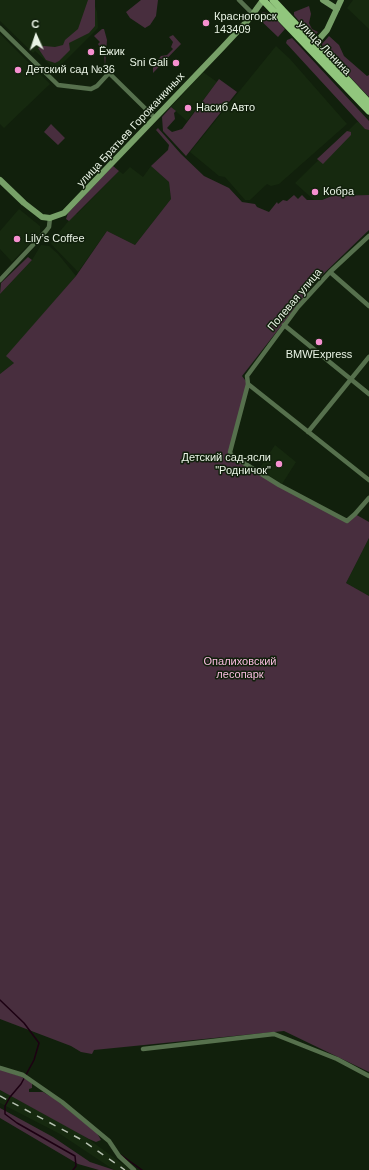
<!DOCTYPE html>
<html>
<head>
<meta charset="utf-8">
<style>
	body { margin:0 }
	#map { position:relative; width:369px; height:1170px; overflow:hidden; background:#11200c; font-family:Helvetica,sans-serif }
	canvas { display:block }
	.north { position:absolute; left:16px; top:16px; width:40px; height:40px; -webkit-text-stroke:3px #11200c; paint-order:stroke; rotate:357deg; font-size:11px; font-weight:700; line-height:16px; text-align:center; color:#e9f3e5 }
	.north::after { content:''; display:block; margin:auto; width:14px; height:18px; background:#e9f3e5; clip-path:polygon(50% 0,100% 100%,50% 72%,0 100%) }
</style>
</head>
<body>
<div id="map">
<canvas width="369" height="1170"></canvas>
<div class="north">С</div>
</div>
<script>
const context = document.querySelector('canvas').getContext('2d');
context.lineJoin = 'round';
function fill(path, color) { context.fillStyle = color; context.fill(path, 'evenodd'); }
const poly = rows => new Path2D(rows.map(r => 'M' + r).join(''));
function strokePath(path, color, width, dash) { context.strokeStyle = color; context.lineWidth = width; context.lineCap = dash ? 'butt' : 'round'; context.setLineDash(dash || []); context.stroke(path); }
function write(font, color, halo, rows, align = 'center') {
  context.font = font + ' Helvetica,sans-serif'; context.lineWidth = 3; context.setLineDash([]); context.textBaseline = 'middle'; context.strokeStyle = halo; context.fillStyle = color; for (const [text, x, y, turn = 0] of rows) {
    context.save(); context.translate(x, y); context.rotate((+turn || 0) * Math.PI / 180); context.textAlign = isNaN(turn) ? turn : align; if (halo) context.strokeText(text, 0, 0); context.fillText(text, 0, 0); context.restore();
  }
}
fill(poly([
	[0,0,93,0,97,12,98,28,56,70,35,51,33,53,0,21],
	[353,0,369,0,369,29,347,8],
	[0,34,50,84,4,128,0,124],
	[276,46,290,59,347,124,279,184,271,186,267,184,250,200,245,200,225,177,219,176,190,152],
	[203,72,217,82,187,121,171,107],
	[357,122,369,123,369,195,332,196,322,200,314,200,295,183],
	[151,166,169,182,171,199,135,245,107,231,78,272,51,244,52,241,75,213,77,214,119,171,123,174,130,167,143,177],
	[19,209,40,226,40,233,12,262,0,249,0,231],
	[41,245,49,246,58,254,76,276,7,356,14,363,0,374,0,294,32,260],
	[275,445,296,462,282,484,259,469],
	[369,538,369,596,346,583],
	[0,1090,80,1133,131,1170,114,1170,60,1134,0,1103]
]), '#16290f');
fill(poly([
	[88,0,95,0,95,26,89,33,69,43,70,50,59,61,55,63,46,60,38,48,44,46,55,47,63,45,65,40,78,29],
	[141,0,158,0,156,16,150,25,145,28,130,18,126,12],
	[309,6,311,14,309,23,312,29,318,32,313,38,294,15,294,12],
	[263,12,271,14,285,29,278,37,257,17],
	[102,29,104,29,107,40,105,66,104,54,98,44,100,42,94,36],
	[173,35,181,44,153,73,153,66,161,56,167,55,173,49,171,47,173,42,169,37],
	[329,36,339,45,344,56,367,76,369,75,369,97,323,48,322,44],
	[292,38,369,121,369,130,365,129,286,43,287,40],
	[219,79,237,92,186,156,163,131,162,117,171,107,176,111,174,113,175,119,167,128,172,132,182,129],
	[51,124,65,138,58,145,44,132],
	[158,128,181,154,204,176,229,188,242,202,255,204,257,207,269,212,277,202,278,204,283,200,287,201,294,195,298,199,302,195,307,200,322,200,332,196,369,195,369,230,317,280,242,376,248,384,230,452,279,485,347,521,355,514,369,522,369,538,346,583,369,596,369,1072,284,1031,94,1050,92,1054,81,1052,71,1046,0,1019,0,374,14,363,6,356,76,276,107,231,135,245,171,199,169,182,151,166,168,150,169,145,156,130],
	[347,131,351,132,351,135,323,164,317,159],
	[113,166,119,171,69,221,66,219,68,213],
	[28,257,32,260,0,294,1,283],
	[0,1069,22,1077,32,1083,32,1088,29,1089,29,1092,43,1092,55,1099,97,1133,101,1140,96,1142,89,1139,0,1090],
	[0,1108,53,1137,90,1162,114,1170,99,1170,78,1164,0,1118]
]), '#482e3e');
strokePath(poly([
	[0,1000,24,1023,39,1043,34,1060,21,1084,10,1097,5,1106,5,1114,17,1123,75,1156,76,1166,73,1170],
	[121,1155,142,1170]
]), '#1c0012', 1.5);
strokePath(poly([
	[239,0,253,14],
	[0,28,58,85,91,89,97,86,109,73,155,118],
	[369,236,330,272,298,307,247,376,248,384,230,452,231,455,279,485,347,521,355,514,369,498],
	[330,272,369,306],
	[0,280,46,231,49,227,50,218],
	[284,325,369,394],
	[248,384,369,480],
	[308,432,369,357],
	[143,1049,274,1034,337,1059,369,1076],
	[0,1068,23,1075,62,1102,109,1141,119,1156,134,1170]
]), '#56704d', 4.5);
strokePath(poly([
	[323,0,337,9],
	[314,45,327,30,341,0],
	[0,180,24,203,42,217,50,218,64,213,222,48,250,18,263,0]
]), '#77a068', 6);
strokePath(poly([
	[263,0,369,111],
	[273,0,369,103]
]), '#91c67d', 7);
strokePath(poly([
	[0,1096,82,1140,125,1170]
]), '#b7c2b2', 1.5, [7, 7]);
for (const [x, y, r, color] of [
	[206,23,4,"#f690d0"],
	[91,52,4,"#f690d0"],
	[176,63,4,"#f690d0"],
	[18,70,4,"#f690d0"],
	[188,108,4,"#f690d0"],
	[315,192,4,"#f690d0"],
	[17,239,4,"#f690d0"],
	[319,342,4,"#f690d0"],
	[279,464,4,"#f690d0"]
]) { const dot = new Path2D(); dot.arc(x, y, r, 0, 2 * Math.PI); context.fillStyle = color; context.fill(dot); strokePath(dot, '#11200c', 1.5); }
write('11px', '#e9f3e5', '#11200c', [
	["Красногорск",214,17],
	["143409",214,30],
	["Ёжик",99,52],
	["Sni Gali",168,63,"right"],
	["Детский сад №36",26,70],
	["Насиб Авто",196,108],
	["Кобра",323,192],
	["Lily’s Coffee",25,239],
	["BMWExpress",319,355,"center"],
	["Детский сад-ясли",271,458,"right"],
	["\"Родничок\"",271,471,"right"]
], 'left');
write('11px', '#e9f3e5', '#11200c', [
	["улица Ленина",324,48,46],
	["улица Братьев Горожанкиных",131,130,-47],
	["Полевая улица",295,300,-50]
]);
write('11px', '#fabde1', '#11200c', [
	["Опалиховский",240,662],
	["лесопарк",240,675]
]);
</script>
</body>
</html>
